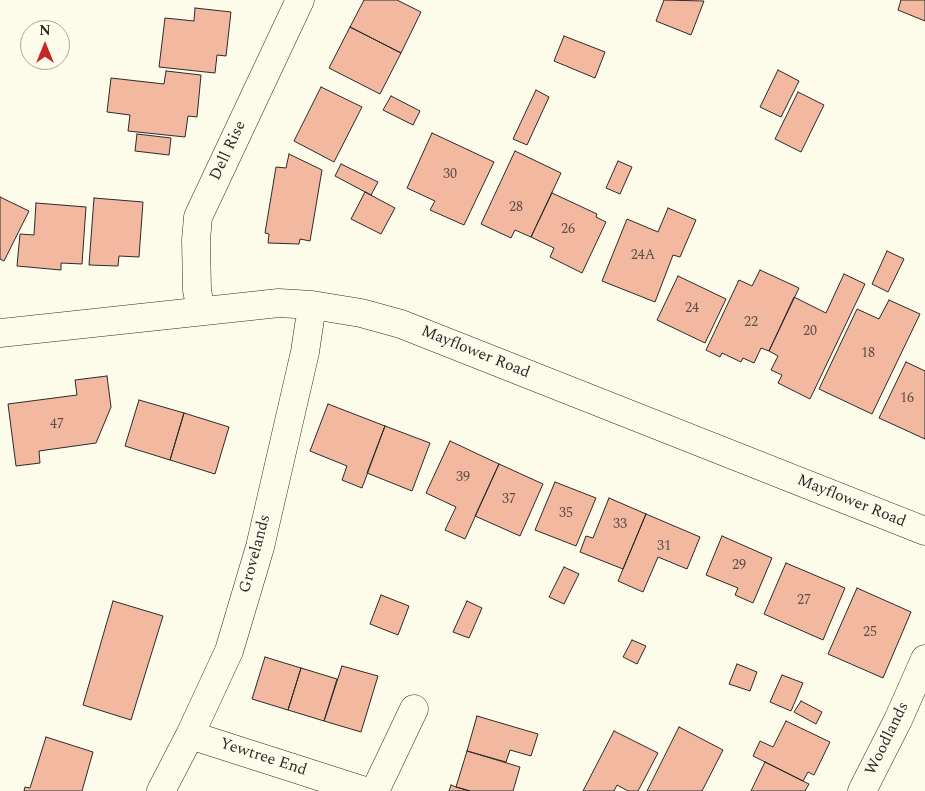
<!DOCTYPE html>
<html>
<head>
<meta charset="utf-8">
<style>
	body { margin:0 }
	#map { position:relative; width:925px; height:791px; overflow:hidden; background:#fdfbea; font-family:Spectral,serif }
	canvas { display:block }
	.north { position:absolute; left:20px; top:20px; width:50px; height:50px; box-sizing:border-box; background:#fdfbea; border:1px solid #a9a89e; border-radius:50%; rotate:0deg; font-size:14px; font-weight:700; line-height:20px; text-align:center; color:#2b2b2b }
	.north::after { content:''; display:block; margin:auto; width:18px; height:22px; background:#c62828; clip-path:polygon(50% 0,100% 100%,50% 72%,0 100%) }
</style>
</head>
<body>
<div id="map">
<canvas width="925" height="791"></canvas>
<div class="north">N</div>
</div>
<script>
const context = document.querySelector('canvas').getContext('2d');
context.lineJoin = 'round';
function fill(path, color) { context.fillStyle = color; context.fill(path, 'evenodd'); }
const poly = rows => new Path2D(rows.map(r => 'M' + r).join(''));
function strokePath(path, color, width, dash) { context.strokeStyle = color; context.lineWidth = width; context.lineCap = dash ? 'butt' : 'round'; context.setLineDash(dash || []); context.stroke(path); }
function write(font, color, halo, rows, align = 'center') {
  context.font = font + ' Spectral,serif'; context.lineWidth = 4; context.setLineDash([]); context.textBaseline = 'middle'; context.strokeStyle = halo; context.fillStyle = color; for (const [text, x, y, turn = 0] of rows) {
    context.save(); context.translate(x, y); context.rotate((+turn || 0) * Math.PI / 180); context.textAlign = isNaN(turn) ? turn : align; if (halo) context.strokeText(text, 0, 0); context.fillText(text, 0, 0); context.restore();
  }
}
const building = poly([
	[364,0,397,0,421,12,401,53,350,27,364,0],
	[664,0,704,1,691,35,656,21,664,0],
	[901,0,925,0,925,21,898,10,901,0],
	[195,8,231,12,226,56,217,55,215,73,159,67,165,18,194,21,195,8],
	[350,27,401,53,380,94,329,68,350,27],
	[564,36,605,52,595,78,554,61,564,36],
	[778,70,799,81,781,117,760,107,778,70],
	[166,71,201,75,197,117,188,116,185,137,128,131,130,115,107,112,111,78,164,84,166,71],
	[321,87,362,107,334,162,294,141,321,87],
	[536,90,549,97,527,145,513,139,536,90],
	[798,92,824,105,801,152,775,139,798,92],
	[391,96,420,111,413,125,383,110,391,96],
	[432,133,494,162,464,225,430,210,435,201,407,188,432,133],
	[137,134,171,138,169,155,135,151,137,134],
	[515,151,561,173,531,237,515,230,511,238,481,224,515,151],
	[289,154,322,170,310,241,300,239,299,244,268,243,269,234,265,233,276,167,286,168,289,154],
	[618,161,632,167,620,194,606,188,618,161],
	[341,164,378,182,371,195,335,176,341,164],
	[365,192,395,208,381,234,351,219,365,192],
	[552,193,597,214,596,217,606,222,582,273,550,257,554,248,531,237,552,193],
	[0,197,29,211,4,261,0,259,0,197],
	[94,198,143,202,139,257,119,256,118,266,89,265,94,198],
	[36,203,86,207,82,264,61,263,61,270,17,266,20,234,34,235,36,203],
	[668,208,696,220,680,257,673,255,655,302,602,281,627,219,658,232,668,208],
	[887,251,904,259,888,292,872,284,887,251],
	[760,270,799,288,769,351,761,348,754,363,743,358,741,362,722,353,720,357,706,350,739,280,752,286,760,270],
	[844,274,865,284,810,399,778,383,782,375,771,370,778,356,769,351,794,297,826,313,844,274],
	[678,276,726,299,705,343,657,320,678,276],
	[889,300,920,314,872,414,819,389,857,309,879,319,889,300],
	[906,362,925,371,925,439,879,418,906,362],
	[107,376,111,407,96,443,39,451,40,463,16,466,8,404,77,395,75,380,107,376],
	[139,400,184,413,170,460,125,446,139,400],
	[328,404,385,426,362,488,342,480,347,466,310,451,328,404],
	[184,413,229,427,215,474,170,460,184,413],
	[385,426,430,443,412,491,367,473,385,426],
	[450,441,499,464,465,539,445,530,456,507,426,493,450,441],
	[499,464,543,484,520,536,475,516,499,464],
	[555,482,596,498,576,546,535,530,555,482],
	[609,498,646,514,623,569,580,552,586,536,593,538,609,498],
	[646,514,700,537,687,569,658,557,643,592,618,581,646,514],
	[722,536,772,558,753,603,735,595,738,588,706,575,722,536],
	[786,563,845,588,823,640,764,614,786,563],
	[564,567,579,574,564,604,549,597,564,567],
	[857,588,911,612,883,678,828,654,857,588],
	[381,595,409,606,398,635,370,624,381,595],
	[113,601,163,616,131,720,83,705,113,601],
	[467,601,482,608,469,638,453,632,467,601],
	[632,640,646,646,637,664,623,657,632,640],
	[265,657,301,668,288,710,252,699,265,657],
	[737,664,757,672,750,691,729,684,737,664],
	[342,666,378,676,361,732,324,721,342,666],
	[301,668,337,679,324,721,288,710,301,668],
	[782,675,803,683,791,711,770,702,782,675],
	[801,701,822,712,816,724,794,712,801,701],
	[477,716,538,734,531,756,510,750,506,762,467,751,477,716],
	[786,721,830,742,814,775,808,772,803,781,753,756,760,741,773,747,786,721],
	[679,727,723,750,702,791,647,791,679,727],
	[614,731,658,753,638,791,628,791,617,785,614,791,583,791,614,731],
	[46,737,93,752,82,791,24,791,25,787,30,788,46,737],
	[467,751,520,767,513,791,470,791,456,787,467,751],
	[765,762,809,784,805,791,751,791,765,762],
	[451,785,456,787,470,791,449,791,451,785]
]);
fill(building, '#f2b8a0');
strokePath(building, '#2b2b2b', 1);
const minor = poly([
	[201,311,197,290,196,240,198,217,300,0],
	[0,333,279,303,312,305,361,313,401,324,925,531],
	[190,735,365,791],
	[161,791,190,735,229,651,260,547,305,352,312,305],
	[375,791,414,709],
	[862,791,898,720,925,659]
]);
strokePath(minor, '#2b2b2b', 29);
strokePath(minor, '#fdfbea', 28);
write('14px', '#5d4e48', null, [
	["30",450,175],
	["28",516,208],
	["26",568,230],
	["24A",643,256],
	["24",692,309],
	["22",751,323],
	["20",810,332],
	["18",868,354],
	["16",907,399],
	["47",57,425],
	["39",463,478],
	["37",509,500],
	["35",566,514],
	["33",620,525],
	["31",664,547],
	["29",739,566],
	["27",804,601],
	["25",870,633]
]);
write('16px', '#2b2b2b', '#fdfbea', [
	["Dell Rise",229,151,-65],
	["Mayflower Road",475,353,22],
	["Mayflower Road",851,502,22],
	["Grovelands",256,554,-75],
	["Woodlands",888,739,-64],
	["Yewtree End",263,758,18]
]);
</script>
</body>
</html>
